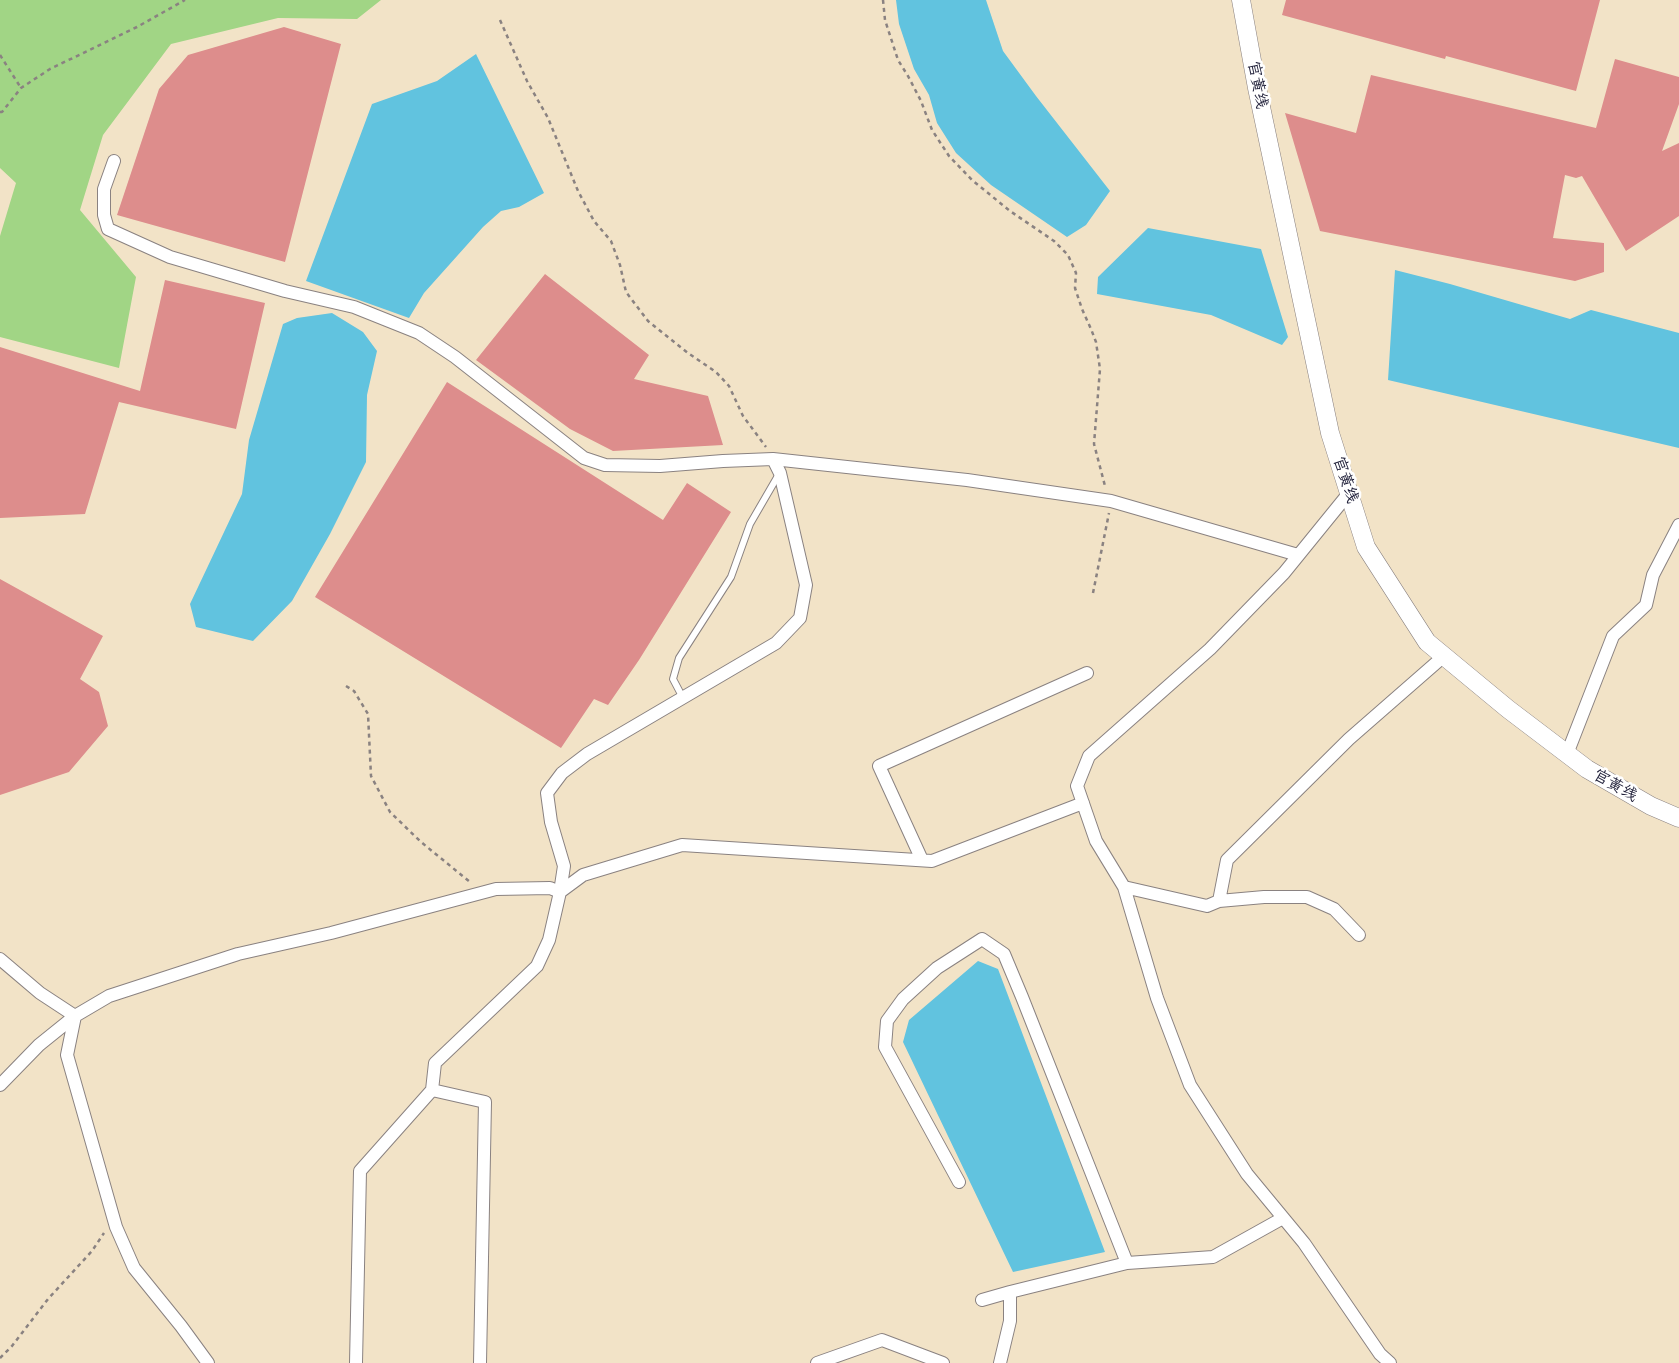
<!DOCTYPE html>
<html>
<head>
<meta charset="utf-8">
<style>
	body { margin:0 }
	canvas { display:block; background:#f2e3c7 }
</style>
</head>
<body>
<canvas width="1679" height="1363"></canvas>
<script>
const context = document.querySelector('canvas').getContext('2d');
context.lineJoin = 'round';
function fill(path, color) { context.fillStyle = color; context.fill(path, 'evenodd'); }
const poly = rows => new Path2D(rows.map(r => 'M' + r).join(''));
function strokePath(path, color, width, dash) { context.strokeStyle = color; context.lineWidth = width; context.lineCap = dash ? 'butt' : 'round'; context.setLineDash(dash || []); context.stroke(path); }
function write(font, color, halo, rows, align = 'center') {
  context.font = font + ' Sriracha,"LXGW WenKai TC",sans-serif'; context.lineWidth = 5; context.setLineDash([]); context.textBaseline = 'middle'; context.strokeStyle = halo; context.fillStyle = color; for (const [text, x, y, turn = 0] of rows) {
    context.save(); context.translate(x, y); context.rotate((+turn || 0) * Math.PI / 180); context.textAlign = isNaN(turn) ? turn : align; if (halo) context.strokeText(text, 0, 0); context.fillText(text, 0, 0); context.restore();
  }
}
fill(poly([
	[0,0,381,0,357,19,278,18,171,44,103,135,80,210,136,277,119,368,0,337,0,236,16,183,0,168]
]), '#a1d585');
fill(poly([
	[896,0,986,0,1003,51,1036,96,1110,191,1086,225,1067,237,991,185,956,153,937,123,929,95,914,69,899,24],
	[476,54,544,193,519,207,501,211,483,227,424,293,409,318,306,281,372,104,437,81],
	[1148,228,1261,249,1288,337,1282,345,1211,315,1097,294,1098,277],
	[1395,270,1450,284,1570,319,1591,310,1679,333,1679,448,1388,380],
	[332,313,363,332,377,351,367,395,366,462,330,534,292,601,253,641,196,627,190,604,242,494,249,440,283,324,297,318],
	[978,961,998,969,1105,1252,1013,1272,903,1042,909,1020]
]), '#61c3df');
fill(poly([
	[1286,0,1600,0,1576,91,1446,56,1445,59,1282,15],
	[284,27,341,44,285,262,117,215,159,89,188,55],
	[1615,59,1679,77,1679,104,1662,151,1679,143,1679,216,1626,251,1582,176,1576,178,1565,175,1553,238,1604,243,1604,272,1575,281,1320,231,1285,113,1356,133,1371,75,1596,128],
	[545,274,649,355,634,379,708,396,723,445,613,451,570,429,476,360],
	[165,280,265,303,236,429,119,402,85,514,0,518,0,347,140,391],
	[447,382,663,520,687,483,731,512,639,660,608,705,594,699,561,748,315,597],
	[0,579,103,636,80,679,99,692,108,726,69,772,0,795]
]), '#dd8d8c');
const lane = poly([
	[683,698,673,679,679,658,731,577,750,524,779,474]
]);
const street = poly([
	[114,161,104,189,104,215,108,229,170,257,285,291,354,307,419,333,455,357,584,458,605,465,660,466,723,461,773,459],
	[1349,493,1284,573,1210,649,1089,756,1077,786,1096,841,1124,887,1157,998,1190,1085,1247,1174,1304,1243,1380,1354,1390,1363],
	[1567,754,1613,636,1646,605,1653,575,1679,525],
	[922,860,879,766,1087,673],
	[1124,887,1207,906,1219,901,1227,860,1349,739,1444,656],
	[1219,901,1264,897,1307,897,1334,909,1359,935],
	[0,959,40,993,75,1016,67,1055,116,1227,134,1268,181,1326,208,1363],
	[0,1085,39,1045,75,1016,109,996,238,954,331,933,496,889,550,888,560,892,564,866,551,822,547,793,562,773,587,754,776,643,800,618,806,585,780,473,773,459,967,480,1111,501,1298,555],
	[432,1090,435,1063,537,966,549,940,560,892,583,875,682,845,932,861,1083,803],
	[959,1182,885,1047,887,1021,903,999,937,968,982,939,1004,954,1022,997,1127,1263],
	[982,1300,1010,1292,1127,1263,1213,1257,1283,1218],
	[356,1363,360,1171,432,1090,485,1102,480,1363],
	[817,1363,882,1340,943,1363],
	[1000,1363,1010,1321,1010,1292]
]);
const secondary = poly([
	[1241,0,1257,88,1330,433,1366,547,1427,642,1508,709,1587,769,1651,806,1679,818]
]);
strokePath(lane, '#8a8281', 8);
strokePath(street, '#8a8281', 14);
strokePath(secondary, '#8a8281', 19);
strokePath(poly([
	[883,0,885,20,898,60,908,76,921,101,932,130,949,156,972,180,1010,211,1054,241,1068,255,1076,273,1075,288,1082,309,1091,329,1096,342,1100,369,1094,444,1105,486],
	[500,20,527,81,548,118,578,191,594,221,611,241,620,265,626,292,648,321,688,353,716,372,729,386,743,416,766,447],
	[0,55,21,88],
	[0,112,2,112,21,88,50,69,137,27,185,0],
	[1093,593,1109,513],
	[346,686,354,691,368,714,371,776,390,812,421,842,470,882],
	[0,1358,12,1346,48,1299,92,1251,104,1233]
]), '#8a8281', 2.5, [4, 4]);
strokePath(lane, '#fff', 6);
strokePath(street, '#fff', 12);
strokePath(secondary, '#fff', 18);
write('16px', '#22223b', '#fff', [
	["官黄线",1257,85,79],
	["官黄线",1345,480,72],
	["官黄线",1615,786,30]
]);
</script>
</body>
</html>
